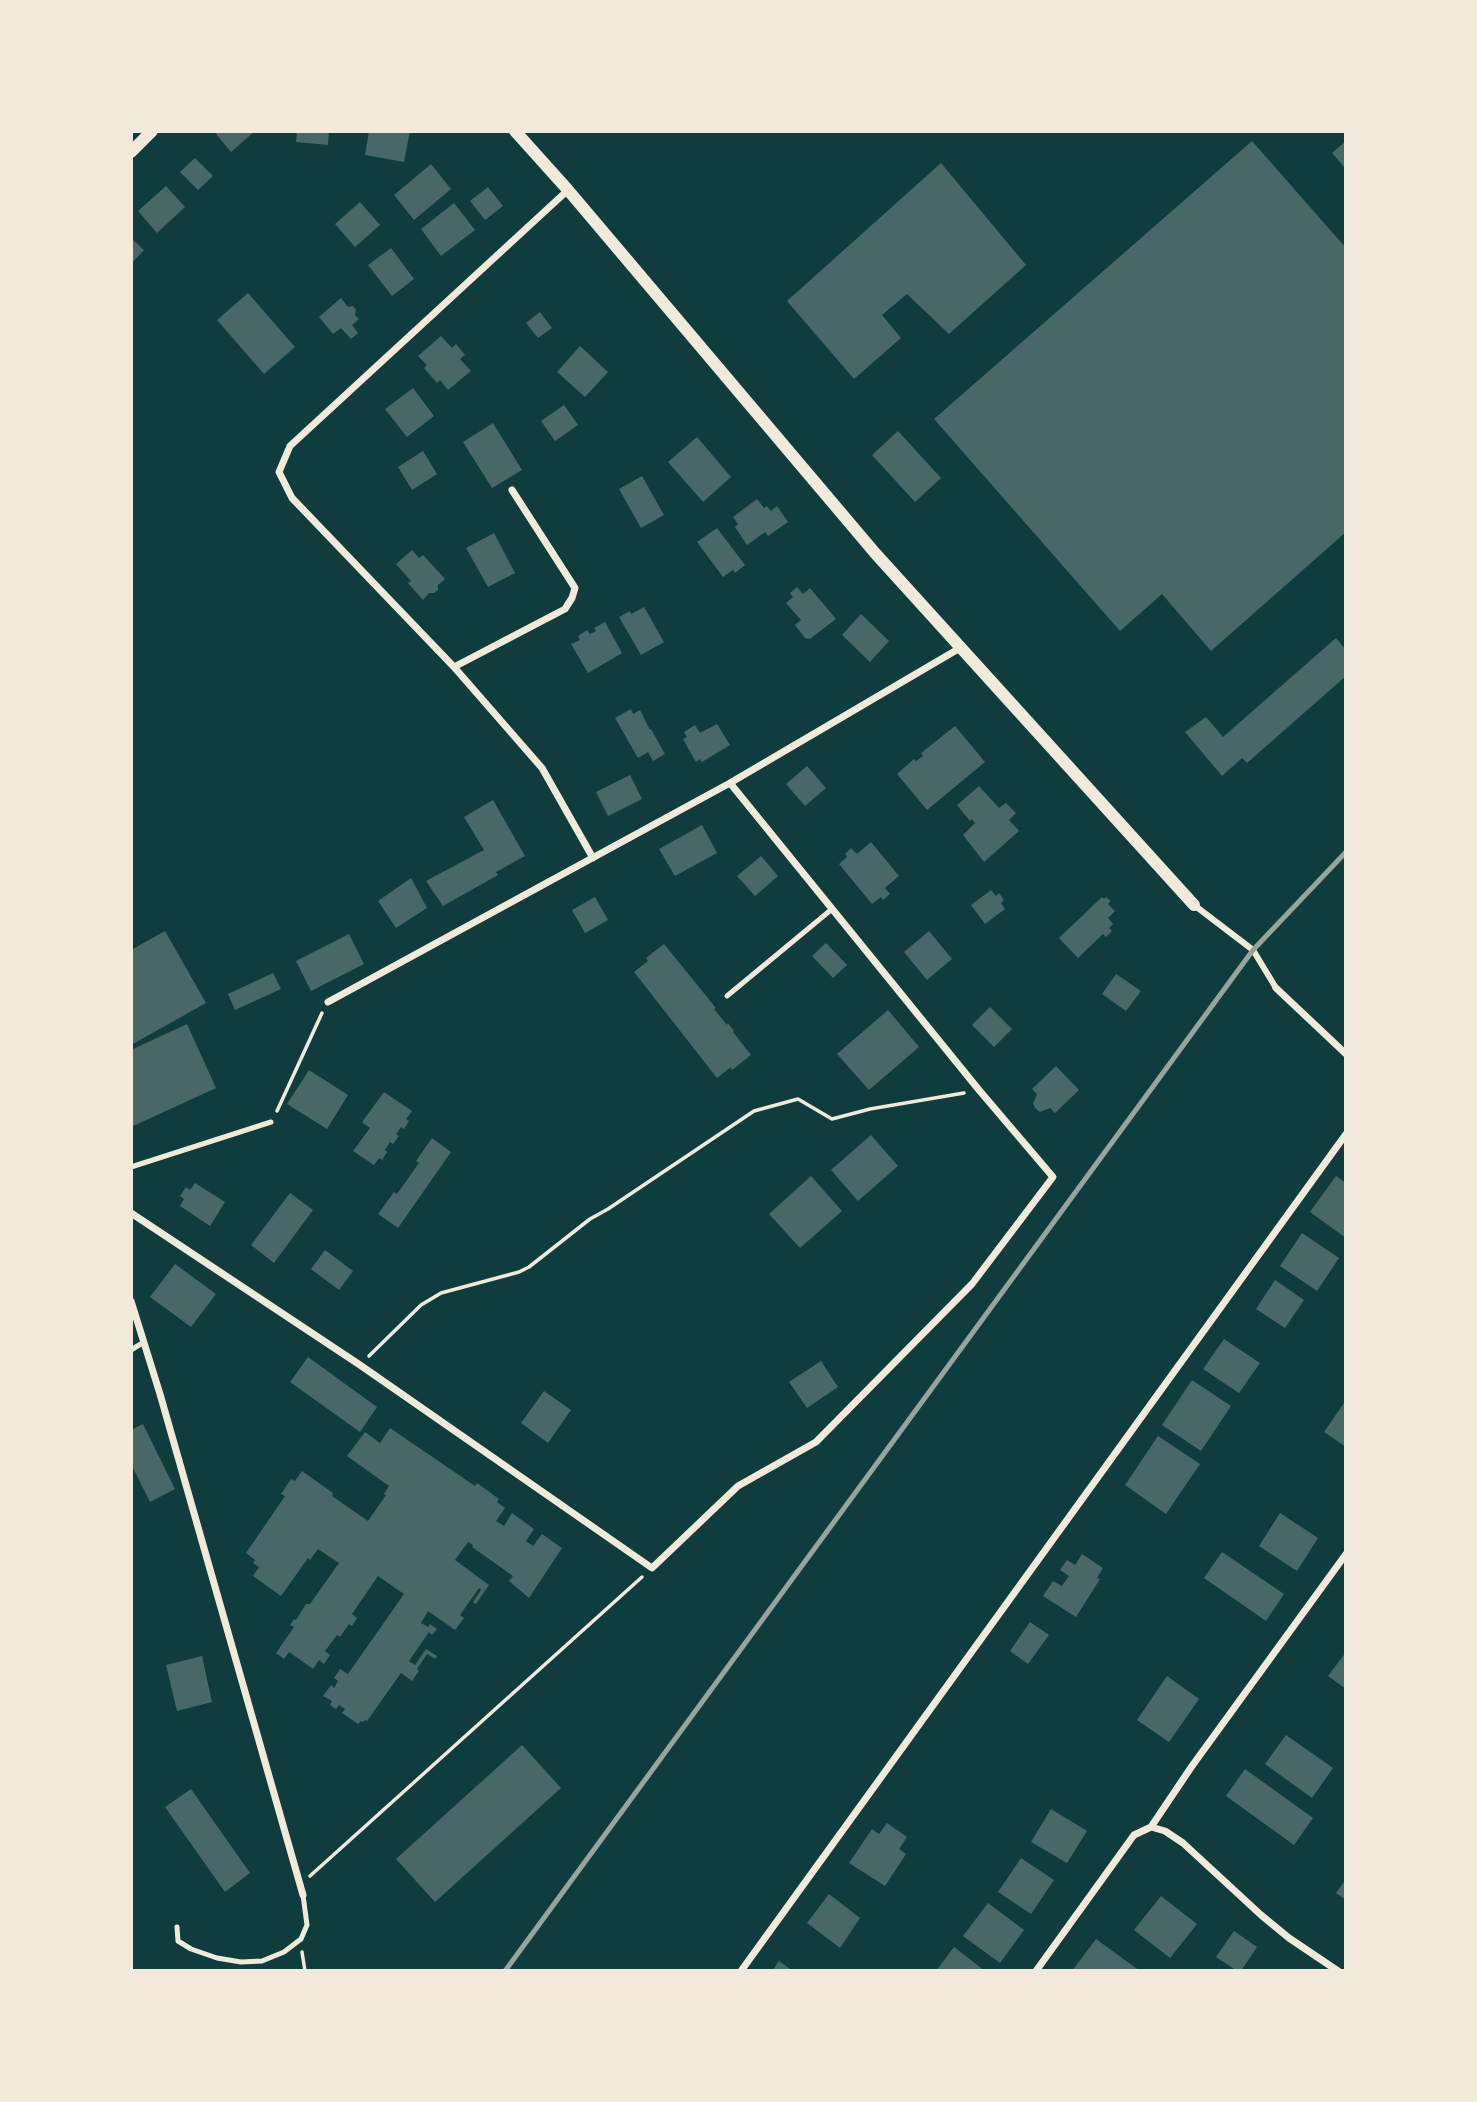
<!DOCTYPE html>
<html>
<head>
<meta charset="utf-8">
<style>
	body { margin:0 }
	#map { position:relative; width:1477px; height:2102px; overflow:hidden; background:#0f3d3e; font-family:"DM Sans",sans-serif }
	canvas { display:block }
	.frame { position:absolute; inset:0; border:133px solid #f1e9da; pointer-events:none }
</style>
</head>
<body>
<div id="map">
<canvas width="1477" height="2102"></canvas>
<div class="frame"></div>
</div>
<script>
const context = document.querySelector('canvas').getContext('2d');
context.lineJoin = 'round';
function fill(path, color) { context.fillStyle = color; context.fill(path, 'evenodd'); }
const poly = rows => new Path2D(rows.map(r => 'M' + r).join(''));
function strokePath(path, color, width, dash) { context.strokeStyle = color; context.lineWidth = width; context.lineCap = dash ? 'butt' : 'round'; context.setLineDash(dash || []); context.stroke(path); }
fill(poly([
	[218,131,255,131,231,152,216,134],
	[297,131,329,131,328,145,296,142],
	[369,131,410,131,404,162,365,155],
	[1252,141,1346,248,1346,532,1211,651,1162,594,1120,631,934,419],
	[1346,141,1346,169,1332,153],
	[195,158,213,176,198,190,180,172],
	[941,163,1026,265,949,334,907,294,882,315,901,338,854,379,787,301],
	[431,164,451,189,414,220,394,195],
	[166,186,185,207,157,233,138,211],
	[488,187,503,206,485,220,470,201],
	[360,202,380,225,355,247,335,224],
	[454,203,475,230,441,256,421,229],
	[131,238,144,250,131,264],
	[391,248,414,279,392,296,368,265],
	[248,293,295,347,264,374,217,320],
	[341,298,348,307,353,306,356,310,355,315,359,319,352,325,358,333,351,339,341,328,333,334,319,317],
	[540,312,552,328,538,338,526,323],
	[441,336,452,348,456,344,465,355,460,359,471,371,448,390,440,380,437,383,424,368,427,365,418,356],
	[580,346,608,372,585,397,557,372],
	[413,388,434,416,407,437,385,409],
	[564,405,578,425,555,441,541,421],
	[493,423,522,470,492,488,463,442],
	[898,431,941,478,915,502,872,455],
	[697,437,731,477,703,502,668,462],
	[423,451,437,474,412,490,398,467],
	[642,476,664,515,641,528,619,489],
	[757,499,764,508,767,506,771,511,777,506,788,522,768,536,765,532,747,545,735,527,738,524,733,517],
	[717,528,745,565,735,573,733,570,723,577,697,542],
	[494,533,515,573,488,587,466,548],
	[412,550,419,558,423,555,445,579,438,585,438,590,434,593,429,593,423,600,408,583,411,581,396,564],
	[797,587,803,594,810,588,836,619,810,639,805,638,795,625,801,620,786,603,793,597,790,593],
	[644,607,664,642,641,655,619,617,630,611,631,614],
	[861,614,889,641,870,662,842,635],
	[605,622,622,653,588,673,571,644,580,640,578,636,587,630,590,634,596,631,594,628],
	[1336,638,1346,650,1346,676,1247,763,1242,758,1222,776,1185,732,1206,717,1223,737],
	[631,709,633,714,640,710,650,730,651,729,665,754,653,761,648,752,638,758,615,718],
	[717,724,730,745,702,762,700,759,696,762,683,739,687,737,684,732,695,725,700,733],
	[955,726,985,762,927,810,897,774,914,759,916,761,923,756,921,753],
	[807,766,826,788,805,806,786,784],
	[630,775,642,799,608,816,596,792],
	[979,786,999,808,1006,803,1016,813,1009,820,1019,831,984,862,963,835,975,823,972,819,970,821,957,805],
	[493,800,525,856,496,872,498,875,443,906,426,881,484,850,464,817],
	[702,825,717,853,675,876,659,849],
	[871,842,899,876,885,888,890,894,883,900,881,897,872,904,839,864,847,857,845,854,851,848,857,854],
	[761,856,778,876,755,896,737,876],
	[411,878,427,908,396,928,378,901],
	[991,890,996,896,999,893,1004,900,1001,903,1005,909,985,924,971,905],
	[595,897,608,920,585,933,572,910],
	[1102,897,1104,899,1106,897,1111,901,1108,904,1115,911,1108,918,1113,924,1109,928,1112,931,1106,937,1103,934,1078,958,1059,938],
	[165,931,206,1003,131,1045,131,950],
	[929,931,952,959,927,980,904,952],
	[349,934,364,964,311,991,296,961],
	[826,943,847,965,833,978,812,956],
	[664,944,716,1008,714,1009,727,1025,728,1023,734,1031,733,1032,751,1055,732,1070,731,1067,717,1078,634,972,648,961,646,958],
	[273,973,281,989,235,1010,228,994],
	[1116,974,1141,991,1126,1011,1102,994],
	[990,1007,1012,1029,994,1047,972,1025],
	[888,1010,919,1047,869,1090,837,1054],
	[187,1024,216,1088,131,1127,131,1050],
	[1056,1066,1079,1090,1055,1113,1050,1108,1040,1112,1036,1109,1033,1104,1037,1094,1032,1089],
	[309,1070,348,1095,327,1129,287,1104],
	[384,1092,412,1111,406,1119,409,1121,404,1129,401,1127,396,1134,399,1136,393,1144,390,1142,385,1150,387,1152,382,1160,379,1158,374,1165,353,1151,370,1128,362,1122],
	[871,1135,898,1166,858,1201,831,1170],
	[432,1138,451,1152,398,1228,378,1214,394,1192,397,1194,419,1163,416,1161],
	[811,1176,842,1211,800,1248,769,1214],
	[1336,1176,1346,1183,1346,1238,1310,1212],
	[195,1183,225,1202,210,1226,180,1206,184,1199,180,1196,186,1187,190,1190],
	[290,1193,313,1210,274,1263,251,1245],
	[1302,1233,1339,1258,1317,1291,1280,1266],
	[325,1250,353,1271,339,1290,311,1269],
	[175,1264,216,1294,191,1327,150,1297],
	[1275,1280,1304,1300,1285,1328,1256,1309],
	[1224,1339,1260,1363,1239,1393,1203,1369],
	[308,1357,377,1407,360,1432,290,1382],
	[821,1361,838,1387,807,1408,789,1382],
	[1192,1380,1231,1406,1201,1451,1162,1425],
	[544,1391,571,1410,548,1443,521,1423],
	[1346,1400,1346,1447,1324,1432],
	[143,1424,175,1489,150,1502,131,1464,131,1430],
	[390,1428,475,1486,477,1483,499,1499,497,1502,505,1508,496,1521,504,1526,512,1513,534,1529,526,1541,533,1546,542,1534,562,1548,529,1598,509,1581,513,1576,472,1547,473,1545,468,1542,455,1560,489,1585,476,1604,473,1602,481,1590,479,1588,460,1615,464,1618,455,1630,428,1611,421,1623,428,1627,430,1624,437,1629,432,1635,429,1632,409,1661,415,1665,426,1649,437,1656,435,1659,427,1654,417,1669,419,1671,412,1681,401,1673,367,1721,365,1720,363,1722,361,1721,358,1724,342,1713,345,1709,339,1705,336,1709,330,1705,332,1701,323,1696,331,1685,334,1688,338,1681,334,1678,340,1669,348,1674,404,1594,378,1576,352,1614,357,1618,352,1626,349,1624,340,1637,337,1635,325,1651,330,1655,324,1664,319,1660,313,1669,289,1652,284,1659,276,1653,294,1627,290,1625,294,1619,296,1620,306,1604,310,1604,339,1563,318,1549,310,1560,308,1558,281,1596,253,1576,259,1567,253,1563,255,1560,246,1553,285,1496,281,1494,291,1479,295,1481,302,1471,333,1493,332,1496,368,1521,386,1495,384,1494,389,1486,347,1456,365,1432,380,1443],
	[1158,1436,1200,1464,1166,1514,1125,1485],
	[1280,1513,1318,1538,1297,1571,1259,1546],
	[1222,1552,1284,1594,1266,1621,1204,1578],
	[1082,1554,1103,1568,1097,1578,1100,1579,1076,1617,1043,1596,1053,1581,1062,1586,1069,1576,1060,1570,1067,1560,1075,1565],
	[1030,1622,1049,1635,1028,1664,1010,1651],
	[1346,1652,1346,1689,1328,1676],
	[202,1656,212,1702,177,1711,166,1665],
	[1167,1676,1199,1699,1169,1742,1137,1720],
	[1286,1735,1333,1768,1312,1798,1265,1764],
	[522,1745,561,1788,435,1902,396,1859],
	[1245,1769,1313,1818,1294,1845,1226,1796],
	[191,1789,250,1873,225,1892,165,1807],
	[1051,1809,1087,1831,1067,1863,1031,1842],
	[887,1823,907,1837,899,1849,906,1854,885,1886,849,1863,872,1829,879,1834],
	[1021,1858,1054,1880,1031,1914,998,1892],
	[1346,1879,1346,1900,1336,1893],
	[829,1894,860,1918,840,1948,807,1923],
	[1161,1896,1197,1924,1170,1958,1134,1930],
	[988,1903,1024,1930,1000,1963,963,1936],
	[1234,1931,1257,1947,1241,1971,1237,1971,1216,1957],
	[1096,1939,1140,1971,1072,1971],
	[954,1947,985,1971,936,1971],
	[779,1961,793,1971,772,1971]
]), '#486865');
strokePath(poly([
	[277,1111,322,1013],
	[369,1356,421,1305,441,1293,519,1272,529,1267,590,1219,608,1209,754,1111,798,1099,832,1119,870,1109,964,1093],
	[310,1876,642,1577],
	[302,1952,305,1971]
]), '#f1e9da', 3.5);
strokePath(poly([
	[727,996,832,909],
	[131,1167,271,1122],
	[131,1350,144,1342],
	[177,1927,178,1941,191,1949,217,1958,241,1962,262,1961,284,1952,301,1939,307,1925,303,1895]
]), '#f1e9da', 5);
strokePath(poly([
	[1194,905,1253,950,1276,988]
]), '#f1e9da', 6);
strokePath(poly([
	[568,190,290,446,279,472,292,498,454,667,542,768,593,858],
	[454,667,565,609,572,598,575,588,512,490],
	[1276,988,1346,1054],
	[328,1002,730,783,960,648],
	[131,1213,360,1365,652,1568,738,1486,816,1442,972,1284,1053,1177,979,1090,730,783],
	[131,1301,160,1394,303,1895],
	[1151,1827,1192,1766,1346,1554],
	[741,1971,1346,1134],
	[1036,1971,1134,1835,1151,1827,1165,1831,1183,1843,1261,1915,1289,1938,1338,1971]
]), '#f1e9da', 7);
strokePath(poly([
	[515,131,568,190,875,553,1194,905],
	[131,152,152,131]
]), '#f1e9da', 12);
strokePath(poly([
	[505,1971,1253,950,1346,852]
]), '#97a49c', 5);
</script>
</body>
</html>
